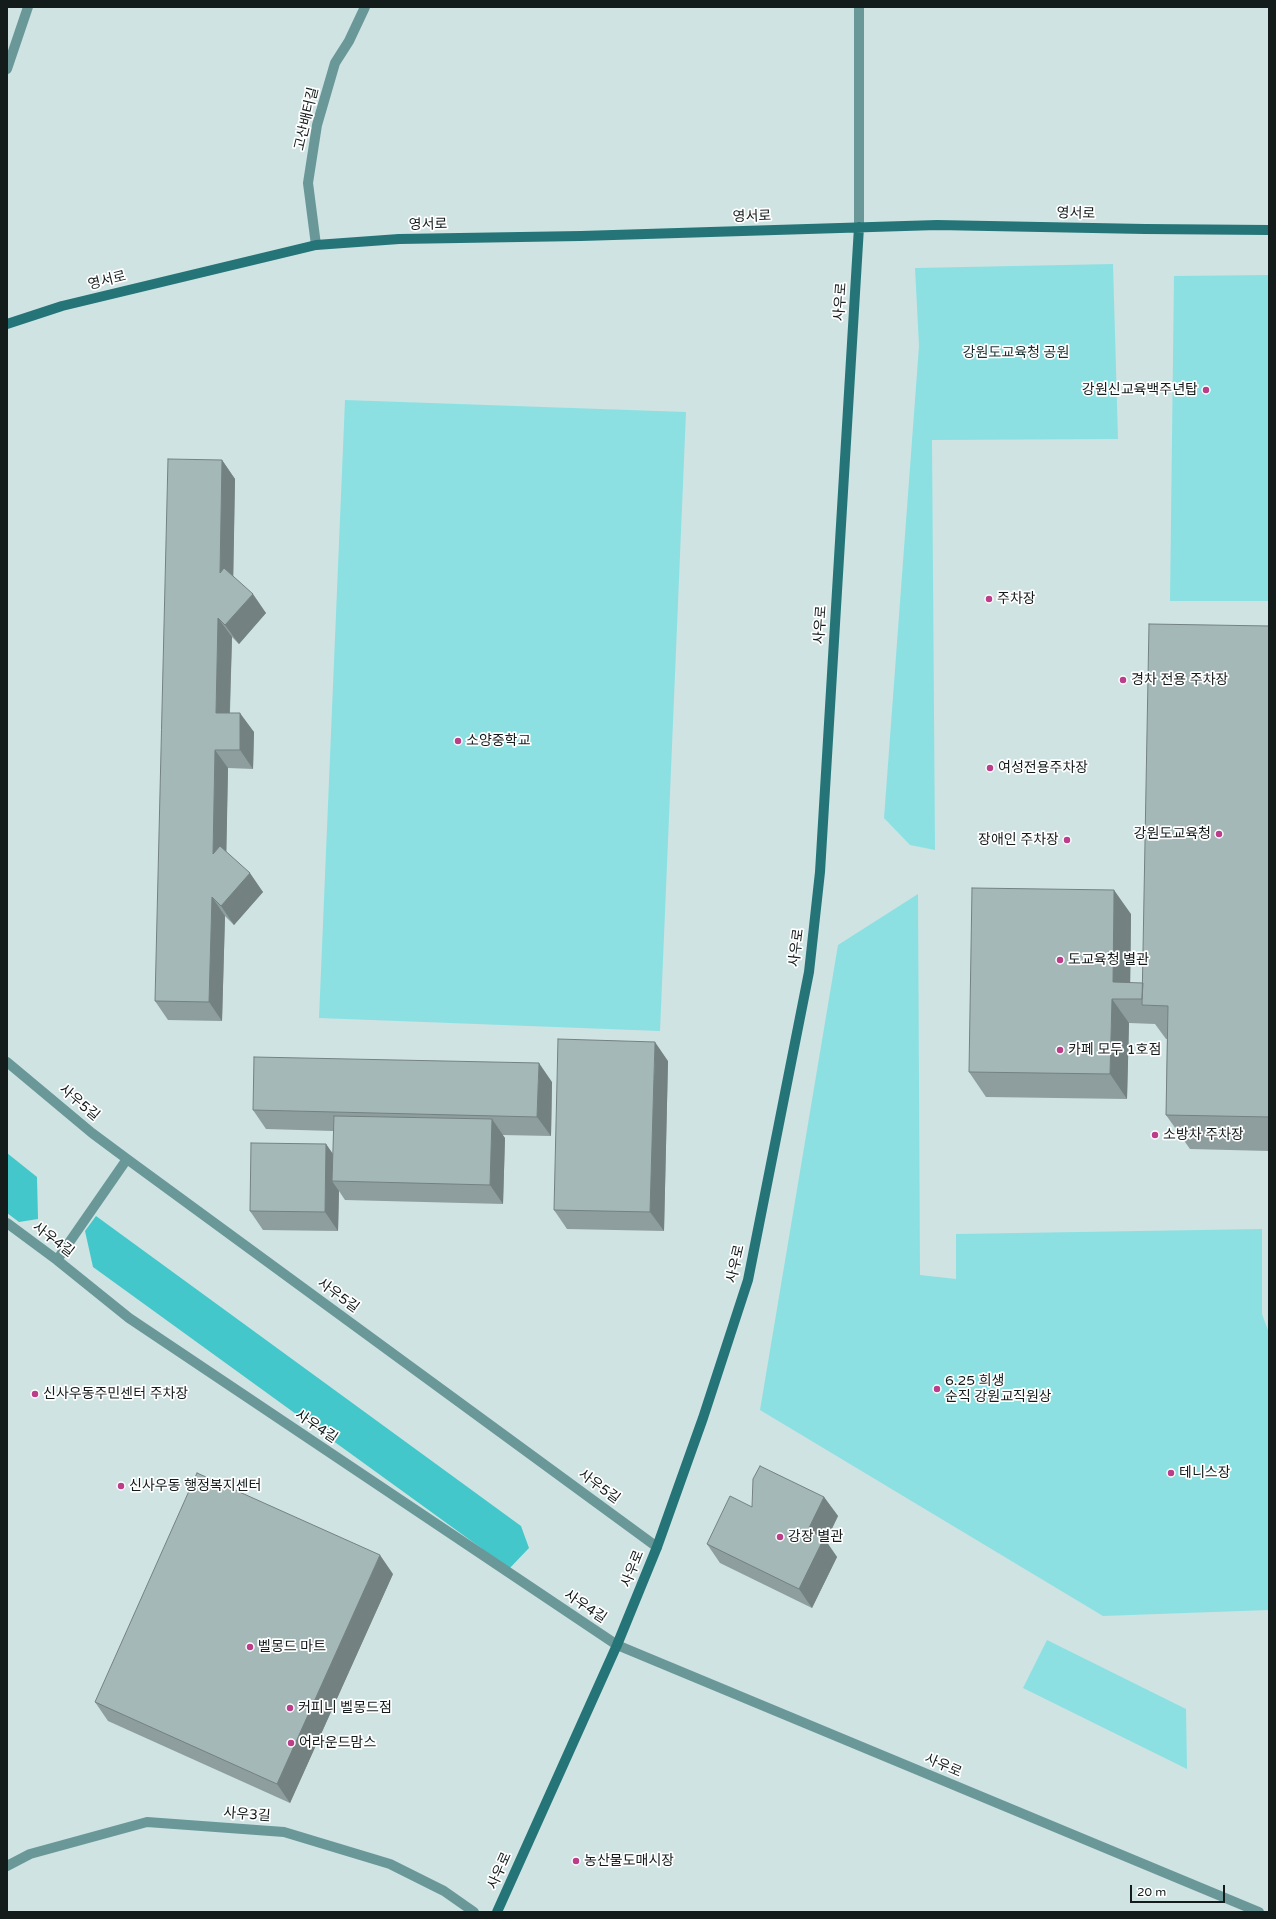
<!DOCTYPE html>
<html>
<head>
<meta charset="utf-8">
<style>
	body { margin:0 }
	#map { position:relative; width:1276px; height:1919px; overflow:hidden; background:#cfe3e3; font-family:"Varela Round",sans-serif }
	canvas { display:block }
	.frame { position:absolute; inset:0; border:8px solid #141b1b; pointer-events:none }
	.scale { position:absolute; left:1130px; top:1885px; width:95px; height:18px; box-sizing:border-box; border:2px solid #141b1b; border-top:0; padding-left:5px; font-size:12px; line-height:14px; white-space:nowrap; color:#141b1b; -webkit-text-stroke:3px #fff; paint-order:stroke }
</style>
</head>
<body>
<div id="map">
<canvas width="1276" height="1919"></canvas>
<div class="frame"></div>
<div class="scale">20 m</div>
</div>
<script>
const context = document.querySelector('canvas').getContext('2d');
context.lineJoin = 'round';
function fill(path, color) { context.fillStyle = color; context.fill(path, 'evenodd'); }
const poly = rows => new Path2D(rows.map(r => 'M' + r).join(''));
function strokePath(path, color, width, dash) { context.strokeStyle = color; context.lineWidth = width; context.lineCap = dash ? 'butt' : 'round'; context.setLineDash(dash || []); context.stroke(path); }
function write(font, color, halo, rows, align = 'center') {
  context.font = font + ' "Varela Round","Noto Sans KR",sans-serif'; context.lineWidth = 3.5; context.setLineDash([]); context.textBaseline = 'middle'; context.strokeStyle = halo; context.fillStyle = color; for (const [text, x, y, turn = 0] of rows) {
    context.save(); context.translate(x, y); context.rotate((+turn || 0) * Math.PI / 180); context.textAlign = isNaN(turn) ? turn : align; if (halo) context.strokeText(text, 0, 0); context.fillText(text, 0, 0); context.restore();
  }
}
fill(poly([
	[1113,264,1118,439,932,440,935,850,910,845,884,818,919,346,915,268],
	[1269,275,1269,601,1170,601,1174,276],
	[345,400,686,412,660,1031,319,1018],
	[918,894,920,1275,956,1279,956,1234,1262,1229,1262,1314,1269,1333,1269,1610,1103,1616,760,1410,838,945],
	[1047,1640,1186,1709,1187,1769,1023,1688]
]), '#8ce0e2');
fill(poly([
	[7,1153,37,1177,38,1219,19,1222,7,1213],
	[96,1216,521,1526,529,1548,507,1571,481,1548,93,1267,85,1231]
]), '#44c7ca');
strokePath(poly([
	[7,1866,30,1854,147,1822,284,1832,390,1864,444,1891,474,1912]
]), '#6a9899', 10);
strokePath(poly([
	[859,7,859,227],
	[7,69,28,7],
	[316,245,308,183,317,125,335,63,349,41,365,7],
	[7,1062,92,1133,127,1159,657,1547],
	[7,1223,57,1260,129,1318,617,1645,1259,1912],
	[57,1260,127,1159]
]), '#6a9899', 10);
strokePath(poly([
	[7,324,62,306,316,245,399,239,581,236,937,225,1145,229,1269,230],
	[497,1912,617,1645,657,1547,703,1418,748,1280,809,972,820,872,859,227]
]), '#257578', 10);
fill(poly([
	[222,460,235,479,233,577,266,613,239,644,232,637,230,713,254,732,253,769,228,768,226,852,263,892,234,925,225,916,222,1021,168,1020,155,1001],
	[1269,626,1269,1151,1190,1149,1166,1115,1167,1039,1166,1039,1155,1024,1129,1023,1127,1099,986,1097,969,1072,1131,914,1130,983,1143,983],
	[668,1061,664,1231,567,1229,554,1210],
	[552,1082,551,1136,502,1135,505,1138,503,1204,345,1200,339,1191,338,1231,263,1230,250,1211,326,1144,333,1154,333,1131,266,1129,253,1110],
	[824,1497,838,1516,826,1541,837,1557,812,1608,720,1563,707,1544,752,1507],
	[393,1574,290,1803,108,1721,95,1702]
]), '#8e9e9e');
fill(poly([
	[222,460,235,479,233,592,220,573],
	[253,594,266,613,239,644,225,625],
	[218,618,232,637,229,732,216,713],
	[240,713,254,732,253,769,240,750],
	[215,750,228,768,226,873,213,854],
	[250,873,263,892,234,925,221,906],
	[1114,890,1131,914,1130,999,1113,982],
	[212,897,225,916,222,1021,209,1002],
	[1112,999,1129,1023,1127,1099,1110,1074],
	[655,1042,668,1061,664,1231,650,1212],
	[539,1063,552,1082,551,1136,537,1117],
	[492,1119,505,1138,503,1204,490,1185],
	[326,1144,339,1163,332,1181,339,1191,338,1231,325,1212],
	[824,1497,838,1516,826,1541,837,1557,812,1608,799,1589,808,1530],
	[380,1555,393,1574,290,1803,277,1784]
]), '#748181');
const building = poly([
	[168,459,222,460,220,573,224,568,253,594,225,625,218,618,216,713,240,713,240,750,215,750,213,854,220,846,250,873,221,906,212,897,209,1002,155,1001,168,459],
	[1149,624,1269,626,1269,1117,1166,1115,1168,1006,1142,1005,1149,624],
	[972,888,1114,890,1113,982,1143,983,1142,999,1112,999,1110,1074,969,1072,972,888],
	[558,1039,655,1042,650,1212,554,1210,558,1039],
	[254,1057,539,1063,537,1117,253,1110,254,1057],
	[334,1116,492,1119,490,1185,332,1181,334,1116],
	[251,1143,326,1144,325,1212,250,1211,251,1143],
	[760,1466,824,1497,808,1530,824,1538,799,1589,707,1544,730,1496,752,1507,753,1479,760,1466],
	[197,1473,380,1555,277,1784,95,1702,197,1473]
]);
fill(building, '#a5b8b8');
strokePath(building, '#748181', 1);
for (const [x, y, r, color] of [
	[1206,390,4,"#bc3d89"],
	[989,599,4,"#bc3d89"],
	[1123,680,4,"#bc3d89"],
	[458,741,4,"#bc3d89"],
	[990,768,4,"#bc3d89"],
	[1219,834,4,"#bc3d89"],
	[1067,840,4,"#bc3d89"],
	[1060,960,4,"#bc3d89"],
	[1060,1050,4,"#bc3d89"],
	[1155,1135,4,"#bc3d89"],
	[937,1389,4,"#bc3d89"],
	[35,1394,4,"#bc3d89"],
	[1171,1473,4,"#bc3d89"],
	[121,1486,4,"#bc3d89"],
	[780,1537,4,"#bc3d89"],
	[250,1647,4,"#bc3d89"],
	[290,1708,4,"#bc3d89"],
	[291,1743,4,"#bc3d89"],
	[576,1861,4,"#bc3d89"]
]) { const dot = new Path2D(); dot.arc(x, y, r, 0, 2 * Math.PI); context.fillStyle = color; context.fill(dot); strokePath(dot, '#fff', 1.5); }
write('14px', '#141b1b', '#fff', [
	["고산배터길",307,119,-77],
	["영서로",1076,214,1],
	["영서로",752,217,-2],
	["영서로",428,225,-1],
	["영서로",107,281,-14],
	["사우로",841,302,-86],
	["사우로",821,625,-86],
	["사우로",797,948,-83],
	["사우5길",79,1103,40],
	["사우4길",53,1240,37],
	["사우로",736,1264,-77],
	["사우5길",338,1296,36],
	["사우4길",316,1427,34],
	["사우5길",599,1487,36],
	["사우로",633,1569,-68],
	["사우4길",585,1607,34],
	["사우로",943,1766,23],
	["사우3길",247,1815,4],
	["사우로",500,1871,-66]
]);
write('14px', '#192f2f', '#fff', [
	["강원도교육청 공원",1016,353]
]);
write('14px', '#141b1b', '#fff', [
	["강원신교육백주년탑",1198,390,"right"],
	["주차장",997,599],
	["경차 전용 주차장",1131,680],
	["소양중학교",466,741],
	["여성전용주차장",998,768],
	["강원도교육청",1211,834,"right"],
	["장애인 주차장",1059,840,"right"],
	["도교육청 별관",1068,960],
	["카페 모두 1호점",1068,1050],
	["소방차 주차장",1163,1135],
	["6.25 희생",945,1381],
	["순직 강원교직원상",945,1397],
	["신사우동주민센터 주차장",43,1394],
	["테니스장",1179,1473],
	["신사우동 행정복지센터",129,1486],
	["강장 별관",788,1537],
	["벨몽드 마트",258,1647],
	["커피니 벨몽드점",298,1708],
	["어라운드맘스",299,1743],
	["농산물도매시장",584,1861]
], 'left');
</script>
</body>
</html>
